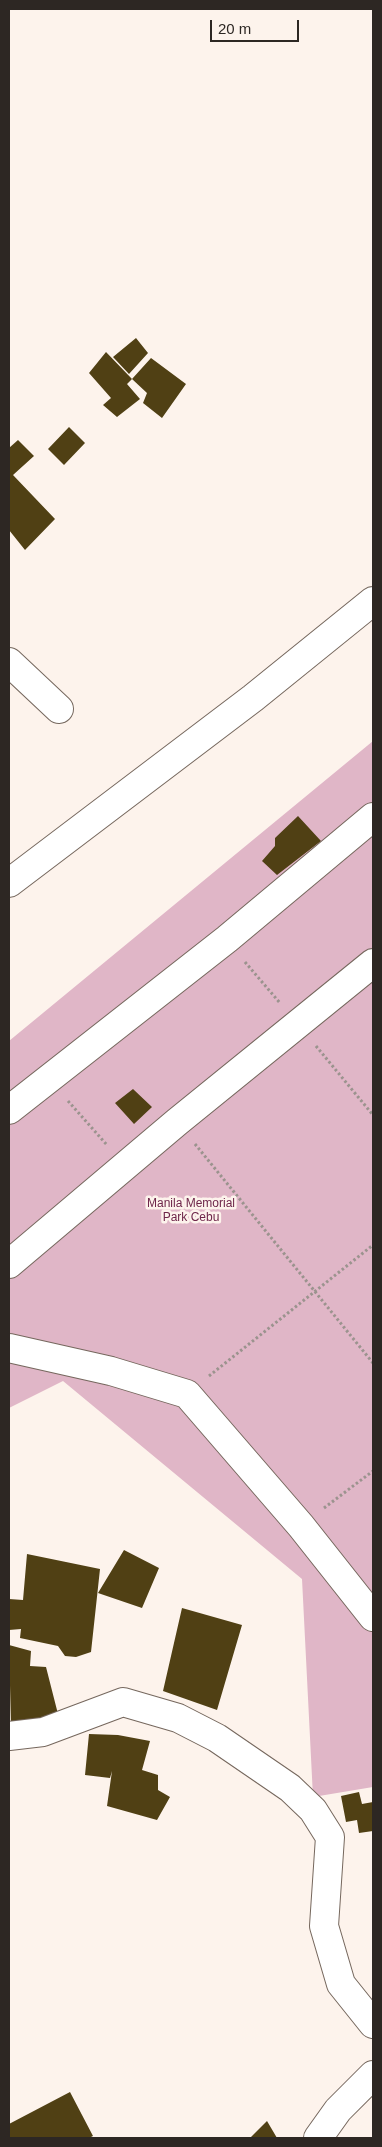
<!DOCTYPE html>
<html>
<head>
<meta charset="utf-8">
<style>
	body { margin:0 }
	#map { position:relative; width:382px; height:2147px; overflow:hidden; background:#fdf3ec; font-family:Helvetica,sans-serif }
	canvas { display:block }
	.frame { position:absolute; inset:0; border:10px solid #2d2723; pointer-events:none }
	.scale { position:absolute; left:210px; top:20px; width:89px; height:22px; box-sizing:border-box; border:2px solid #2d2723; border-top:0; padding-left:6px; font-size:15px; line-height:18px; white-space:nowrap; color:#2d2723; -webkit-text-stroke:4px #fdf3ec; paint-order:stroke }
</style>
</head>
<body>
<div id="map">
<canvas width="382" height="2147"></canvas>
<div class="frame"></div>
<div class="scale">20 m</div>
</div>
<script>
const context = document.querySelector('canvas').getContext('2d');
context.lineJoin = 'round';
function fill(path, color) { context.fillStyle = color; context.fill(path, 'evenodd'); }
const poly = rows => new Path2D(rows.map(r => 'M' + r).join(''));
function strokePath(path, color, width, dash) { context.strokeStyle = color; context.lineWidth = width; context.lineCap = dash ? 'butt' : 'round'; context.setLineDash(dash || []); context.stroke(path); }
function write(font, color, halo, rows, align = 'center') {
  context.font = font + ' Helvetica,sans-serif'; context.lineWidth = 5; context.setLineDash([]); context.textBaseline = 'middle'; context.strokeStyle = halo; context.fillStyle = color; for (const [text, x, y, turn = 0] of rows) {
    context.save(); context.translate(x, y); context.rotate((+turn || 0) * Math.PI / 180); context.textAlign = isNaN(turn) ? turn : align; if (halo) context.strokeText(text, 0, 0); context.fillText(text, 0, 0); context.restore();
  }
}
fill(poly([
	[373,741,373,1787,313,1797,302,1579,63,1381,9,1408,9,1041]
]), '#e0b6c7');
fill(poly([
	[136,338,148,353,129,374,113,357],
	[106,352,132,379,127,384,140,399,117,417,103,405,111,398,89,373],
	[151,358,186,384,162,418,143,403,147,393,132,379],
	[69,427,85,443,64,465,48,449],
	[18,440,34,456,13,475,55,519,25,550,9,530,9,448],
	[298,816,321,841,277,875,262,861,275,846,275,838],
	[133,1089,152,1107,134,1124,115,1103],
	[124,1550,159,1568,142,1608,98,1593],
	[27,1554,100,1569,91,1652,76,1657,65,1656,58,1646,20,1638,21,1629,9,1630,9,1599,23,1600],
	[182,1608,242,1625,217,1710,163,1691],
	[9,1645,31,1651,30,1666,46,1667,59,1718,11,1726],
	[89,1734,118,1735,150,1741,142,1770,158,1775,158,1790,170,1797,157,1820,107,1806,112,1771,110,1778,85,1775],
	[359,1792,362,1804,373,1802,373,1831,359,1833,357,1820,346,1822,341,1796],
	[70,2092,93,2136,89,2138,9,2138,9,2124],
	[267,2121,277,2138,253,2138,251,2137]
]), '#504014');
const minor = poly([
	[9,662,59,709],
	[9,883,253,698,373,601],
	[9,1110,227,939,373,817],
	[9,1264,177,1122,373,963],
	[9,1348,111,1371,187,1394,301,1526,373,1617],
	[9,1736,43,1732,123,1702,178,1718,217,1738,290,1788,313,1810,330,1837,324,1926,341,1984,373,2024],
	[318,2138,338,2110,373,2075]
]);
strokePath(minor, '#75675d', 30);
strokePath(poly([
	[245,962,280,1003],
	[316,1046,373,1115],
	[68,1101,107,1145],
	[195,1144,373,1363],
	[209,1376,373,1245],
	[324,1508,373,1471]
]), '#9b938e', 3, [2.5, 2.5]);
strokePath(minor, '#fff', 28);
write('12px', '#6e264a', '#fdf3ec', [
	["Manila Memorial",191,1204],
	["Park Cebu",191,1218]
]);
</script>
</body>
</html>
